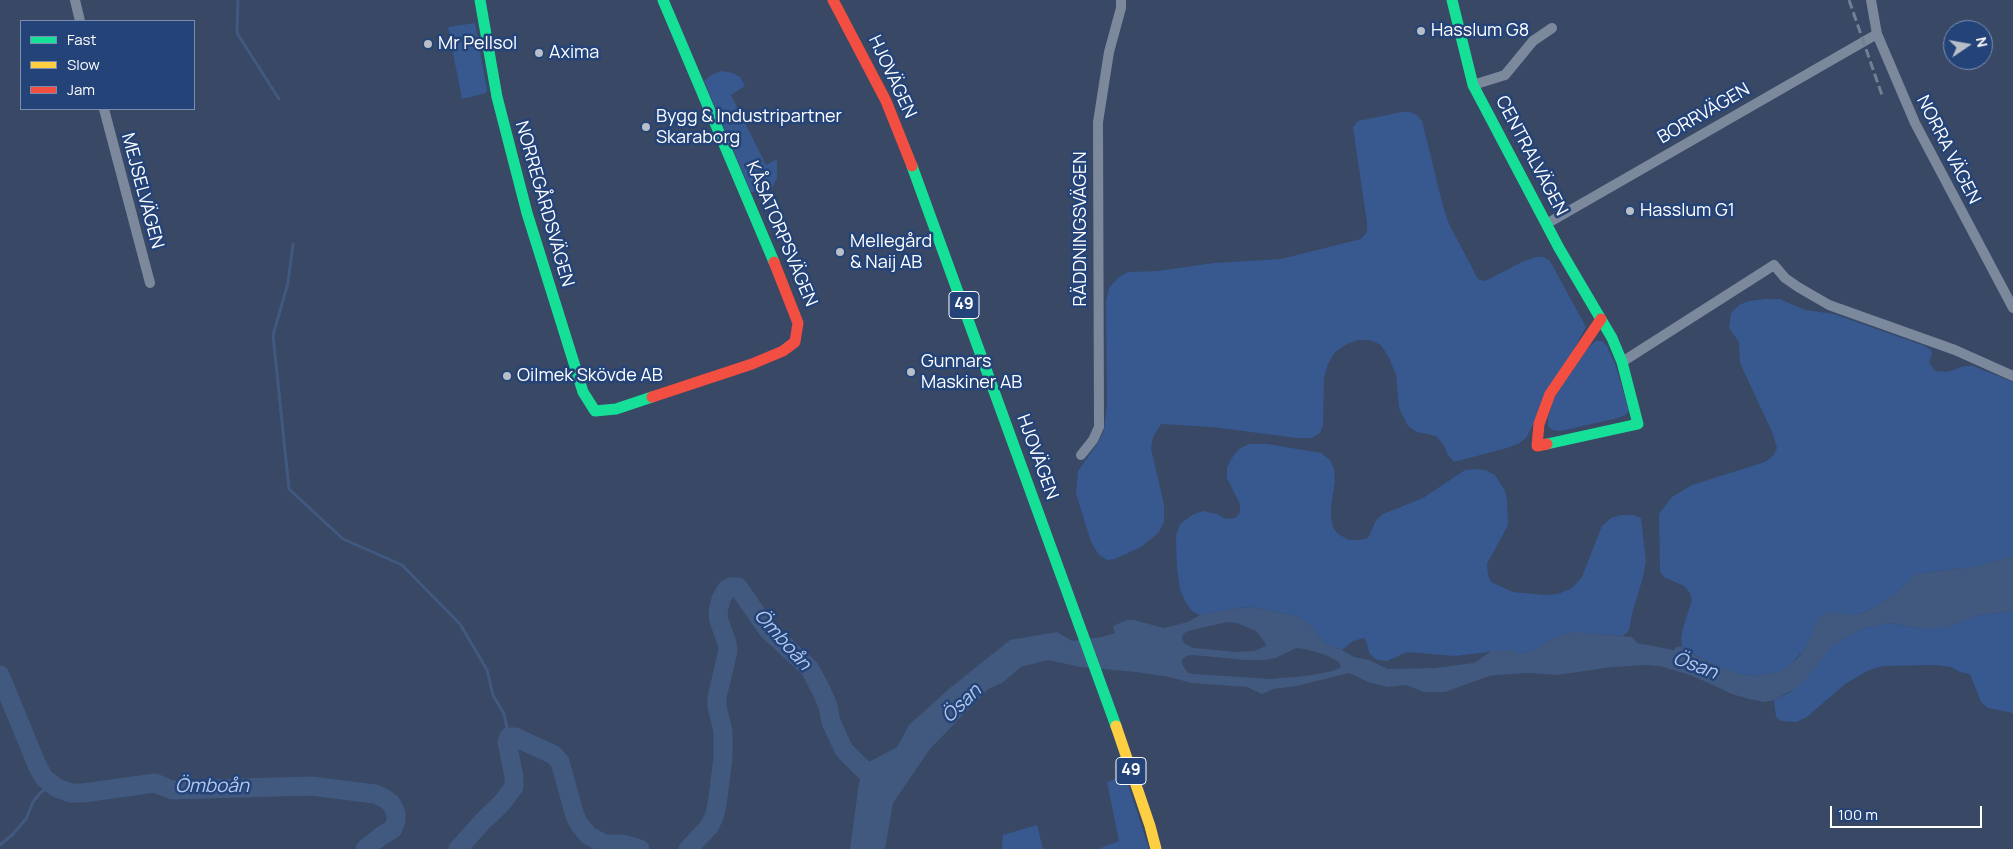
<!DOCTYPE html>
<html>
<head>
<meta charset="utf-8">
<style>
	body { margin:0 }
	#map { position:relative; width:2013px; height:849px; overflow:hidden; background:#384865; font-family:Manrope,sans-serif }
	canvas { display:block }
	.legend { position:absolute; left:20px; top:20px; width:175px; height:90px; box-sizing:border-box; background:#244379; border:1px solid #7c8eaf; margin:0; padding:6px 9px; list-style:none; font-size:15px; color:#fff }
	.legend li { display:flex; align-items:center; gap:10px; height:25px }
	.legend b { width:25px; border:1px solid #7c8eaf }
	.north { position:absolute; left:1943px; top:20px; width:50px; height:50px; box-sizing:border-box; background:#244379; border:1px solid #7c8eaf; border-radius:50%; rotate:78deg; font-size:14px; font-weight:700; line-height:20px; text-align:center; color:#fff }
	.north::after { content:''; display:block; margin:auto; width:18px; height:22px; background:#b9bfc9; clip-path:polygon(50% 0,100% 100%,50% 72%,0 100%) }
	.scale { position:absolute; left:1830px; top:806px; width:152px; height:22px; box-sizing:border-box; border:2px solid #fff; border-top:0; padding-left:6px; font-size:15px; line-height:18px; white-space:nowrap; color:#fff; -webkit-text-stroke:4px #244379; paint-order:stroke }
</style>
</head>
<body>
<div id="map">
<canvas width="2013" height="849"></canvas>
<ul class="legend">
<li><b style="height:6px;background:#16e098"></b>Fast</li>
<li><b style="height:6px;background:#ffcf43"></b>Slow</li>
<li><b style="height:6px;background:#f24e42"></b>Jam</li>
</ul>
<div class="north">N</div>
<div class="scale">100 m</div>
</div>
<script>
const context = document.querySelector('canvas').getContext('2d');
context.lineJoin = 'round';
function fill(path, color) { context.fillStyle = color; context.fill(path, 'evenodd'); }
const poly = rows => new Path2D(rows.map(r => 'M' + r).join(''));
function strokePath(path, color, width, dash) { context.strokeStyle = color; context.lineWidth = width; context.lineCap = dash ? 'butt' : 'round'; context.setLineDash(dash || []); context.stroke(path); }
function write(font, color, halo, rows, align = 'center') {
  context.font = font + ' Manrope,sans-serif'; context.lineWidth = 5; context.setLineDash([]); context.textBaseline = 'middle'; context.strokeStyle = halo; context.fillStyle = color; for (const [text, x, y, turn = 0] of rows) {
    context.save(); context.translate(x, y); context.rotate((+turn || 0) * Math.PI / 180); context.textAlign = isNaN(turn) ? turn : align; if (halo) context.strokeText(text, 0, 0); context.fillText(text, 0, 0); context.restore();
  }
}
fill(poly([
	[475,23,487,90,486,93,462,99,448,27],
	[722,71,733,73,740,77,745,86,731,95,766,165,777,159,777,178,772,188,769,191,751,192,704,81,711,75],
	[1402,112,1410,112,1417,115,1422,121,1443,206,1449,224,1478,279,1485,281,1524,261,1536,257,1544,257,1550,261,1586,327,1526,438,1518,444,1507,448,1454,462,1448,455,1443,444,1436,436,1417,432,1408,426,1399,408,1396,375,1389,358,1381,345,1370,340,1358,340,1347,344,1335,352,1328,364,1324,378,1323,425,1320,433,1312,438,1297,438,1212,427,1161,424,1153,437,1151,449,1164,504,1164,522,1158,533,1141,547,1115,559,1107,560,1099,555,1091,542,1076,493,1078,471,1097,444,1104,431,1107,405,1106,301,1109,288,1119,277,1128,272,1158,271,1214,263,1281,259,1361,239,1367,232,1367,223,1353,127,1358,121],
	[1766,299,1780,299,1805,310,1834,314,1925,346,1931,350,1932,354,1929,362,1935,371,1947,372,1965,366,1973,366,2013,382,2013,556,1979,566,1916,574,1895,594,1864,613,1849,616,1833,612,1815,626,1805,649,1789,666,1779,672,1758,676,1738,674,1715,665,1687,651,1682,646,1681,638,1683,628,1692,600,1690,593,1684,586,1664,577,1660,571,1659,514,1672,497,1692,485,1765,462,1774,455,1777,448,1773,434,1740,363,1739,342,1729,328,1731,313,1739,305,1749,301],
	[1596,341,1602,341,1607,346,1615,364,1629,411,1625,415,1618,418,1561,431,1552,430,1548,426,1548,418,1555,396,1588,348],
	[1249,444,1267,444,1321,453,1330,460,1334,469,1335,481,1331,506,1331,517,1333,527,1338,534,1349,540,1359,540,1368,538,1376,520,1383,514,1423,498,1465,470,1476,469,1485,470,1495,475,1505,491,1507,500,1508,525,1487,564,1488,575,1491,582,1513,592,1544,595,1558,594,1572,588,1582,577,1602,526,1611,518,1621,515,1633,515,1641,518,1646,561,1643,577,1632,614,1629,630,1623,636,1586,633,1563,634,1544,643,1534,651,1519,654,1503,650,1455,656,1407,652,1387,661,1377,660,1369,653,1367,643,1364,638,1353,641,1342,650,1326,644,1310,625,1297,616,1251,607,1238,608,1200,615,1193,612,1186,603,1180,589,1177,568,1176,536,1180,524,1192,515,1203,511,1217,514,1226,519,1235,518,1240,513,1240,504,1227,478,1227,468,1231,459,1239,449],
	[2013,611,2013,713,1988,708,1981,702,1970,674,1960,672,1951,667,1934,665,1883,666,1869,670,1845,684,1807,717,1796,722,1781,721,1776,717,1774,700,1791,692,1833,645,1863,628,1890,623,1920,628,1946,628,1978,615],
	[1125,775,1149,849,1098,849,1119,841,1107,782],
	[1037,825,1043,849,1002,849,1003,835]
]), '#37598f');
fill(poly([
	[2013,556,2013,611,1978,615,1946,628,1920,628,1890,623,1863,628,1833,645,1800,686,1774,700,1765,702,1749,699,1732,694,1693,676,1660,666,1647,665,1612,667,1557,675,1528,673,1498,675,1489,676,1445,692,1424,692,1406,685,1388,687,1368,682,1349,673,1297,686,1273,689,1262,694,1247,687,1192,683,1169,677,1136,672,1081,667,1048,660,1021,667,1002,683,988,689,930,749,893,803,885,849,850,849,859,783,867,763,897,747,909,725,950,688,1010,640,1057,632,1072,641,1102,637,1115,633,1113,626,1127,620,1134,620,1164,628,1188,622,1200,615,1238,608,1251,607,1297,616,1310,625,1326,644,1342,650,1354,657,1369,660,1388,669,1435,668,1474,663,1493,650,1514,650,1519,654,1534,651,1544,643,1563,634,1576,632,1632,637,1637,643,1674,650,1676,647,1682,646,1686,651,1715,665,1738,674,1758,676,1779,672,1798,658,1805,649,1818,619,1825,613,1833,612,1855,615,1864,613,1895,594,1916,574,1979,566],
	[1227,622,1237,623,1256,631,1264,641,1266,646,1254,651,1235,652,1206,649,1193,648,1185,644,1182,639,1183,634,1188,631],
	[1296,648,1305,649,1326,655,1339,662,1341,667,1333,671,1306,676,1271,679,1195,674,1188,673,1182,664,1182,660,1186,656,1193,655,1246,660,1265,660,1276,658]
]), '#42597f');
strokePath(poly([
	[238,0,237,33,279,99],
	[293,244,288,283,273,335,289,489,343,539,402,565,460,624,487,670,493,695,504,714,509,737],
	[0,845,12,835,26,819,33,802,40,793,52,785]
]), '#42597f', 3);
strokePath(poly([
	[0,675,37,765,44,778,57,788,71,793,83,793,155,783,172,790,311,786,375,794,384,798,391,803,396,813,396,821,393,829,381,836,365,849],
	[458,849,483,821,501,804,514,787,514,777,507,742,509,737,515,737,554,755,560,762,575,816,579,824,588,835,604,844,623,844,640,849],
	[688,849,709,827,714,817,717,805,723,758,723,731,717,707,717,697,728,651,727,643,719,621,718,612,721,599,726,590,731,587,738,587,768,630,810,669,822,692,828,706,831,722,844,750,868,774,879,783]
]), '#42597f', 19);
strokePath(poly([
	[75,0,80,21],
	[1871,0,1877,34,1915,123,2013,308],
	[1473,85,1505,75,1533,41,1552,28],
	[104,109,150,283],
	[1548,223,1877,34],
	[1622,362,1774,265,1785,278,1798,287,1829,305,1955,350,2013,376],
	[1081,455,1093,440,1099,427,1098,122,1109,52,1121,8,1121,0]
]), '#7c899c', 10);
strokePath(poly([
	[480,0,497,97,527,213,583,392,595,411,616,409,652,397],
	[663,0,774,262],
	[1452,0,1473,85,1559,248,1612,338,1622,362,1638,424,1547,444],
	[912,166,1116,726]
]), '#16e098', 11);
strokePath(poly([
	[1116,726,1150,826,1156,849]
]), '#ffcf43', 11);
strokePath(poly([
	[833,0,886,101,912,166],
	[652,397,752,364,783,351,795,342,798,323,774,262],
	[1547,444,1537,446,1539,424,1550,394,1601,319]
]), '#f24e42', 11);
strokePath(poly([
	[1849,0,1883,98]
]), '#747f94', 3, [9, 4]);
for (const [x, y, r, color] of [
	[1421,31,5,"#b9bfc9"],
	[428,44,5,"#b9bfc9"],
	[539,53,5,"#b9bfc9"],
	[646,127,5,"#b9bfc9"],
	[1630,211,5,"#b9bfc9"],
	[840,252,5,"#b9bfc9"],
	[911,372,5,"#b9bfc9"],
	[507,376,5,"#b9bfc9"]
]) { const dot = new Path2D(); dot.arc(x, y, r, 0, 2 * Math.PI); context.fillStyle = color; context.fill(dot); strokePath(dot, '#244379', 2); }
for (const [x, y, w] of [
	[964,305,30],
	[1131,771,30]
]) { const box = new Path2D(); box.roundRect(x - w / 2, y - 13.5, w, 27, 4); context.fillStyle = '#244379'; context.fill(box); strokePath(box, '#fff', 1); }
write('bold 16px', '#fff', null, [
	["49",964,305],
	["49",1131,771]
]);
write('18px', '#fff', '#244379', [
	["Hasslum G8",1431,31],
	["Mr Pellsol",438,44],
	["Axima",549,53],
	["Bygg & Industripartner",656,117],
	["Skaraborg",656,138],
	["Hasslum G1",1640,211],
	["Mellegård",850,242],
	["& Naij AB",850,263],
	["Gunnars",921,362],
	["Maskiner AB",921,383],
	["Oilmek Skövde AB",517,376]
], 'left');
write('18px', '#fff', '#244379', [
	["HJOVÄGEN",892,77,65],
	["BORRVÄGEN",1704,114,-30],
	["NORRA VÄGEN",1948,150,63],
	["CENTRALVÄGEN",1531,156,62],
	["MEJSELVÄGEN",142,191,75],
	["NORREGÅRDSVÄGEN",544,204,74],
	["RÄDDNINGSVÄGEN",1081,229,-90],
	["KÅSATORPSVÄGEN",781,234,67],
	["HJOVÄGEN",1037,457,70]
]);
write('italic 19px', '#b1c8ec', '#244379', [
	["Ömboån",782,640,48],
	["Ösan",1695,666,20],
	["Ösan",962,704,-44],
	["Ömboån",212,787]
]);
</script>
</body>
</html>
